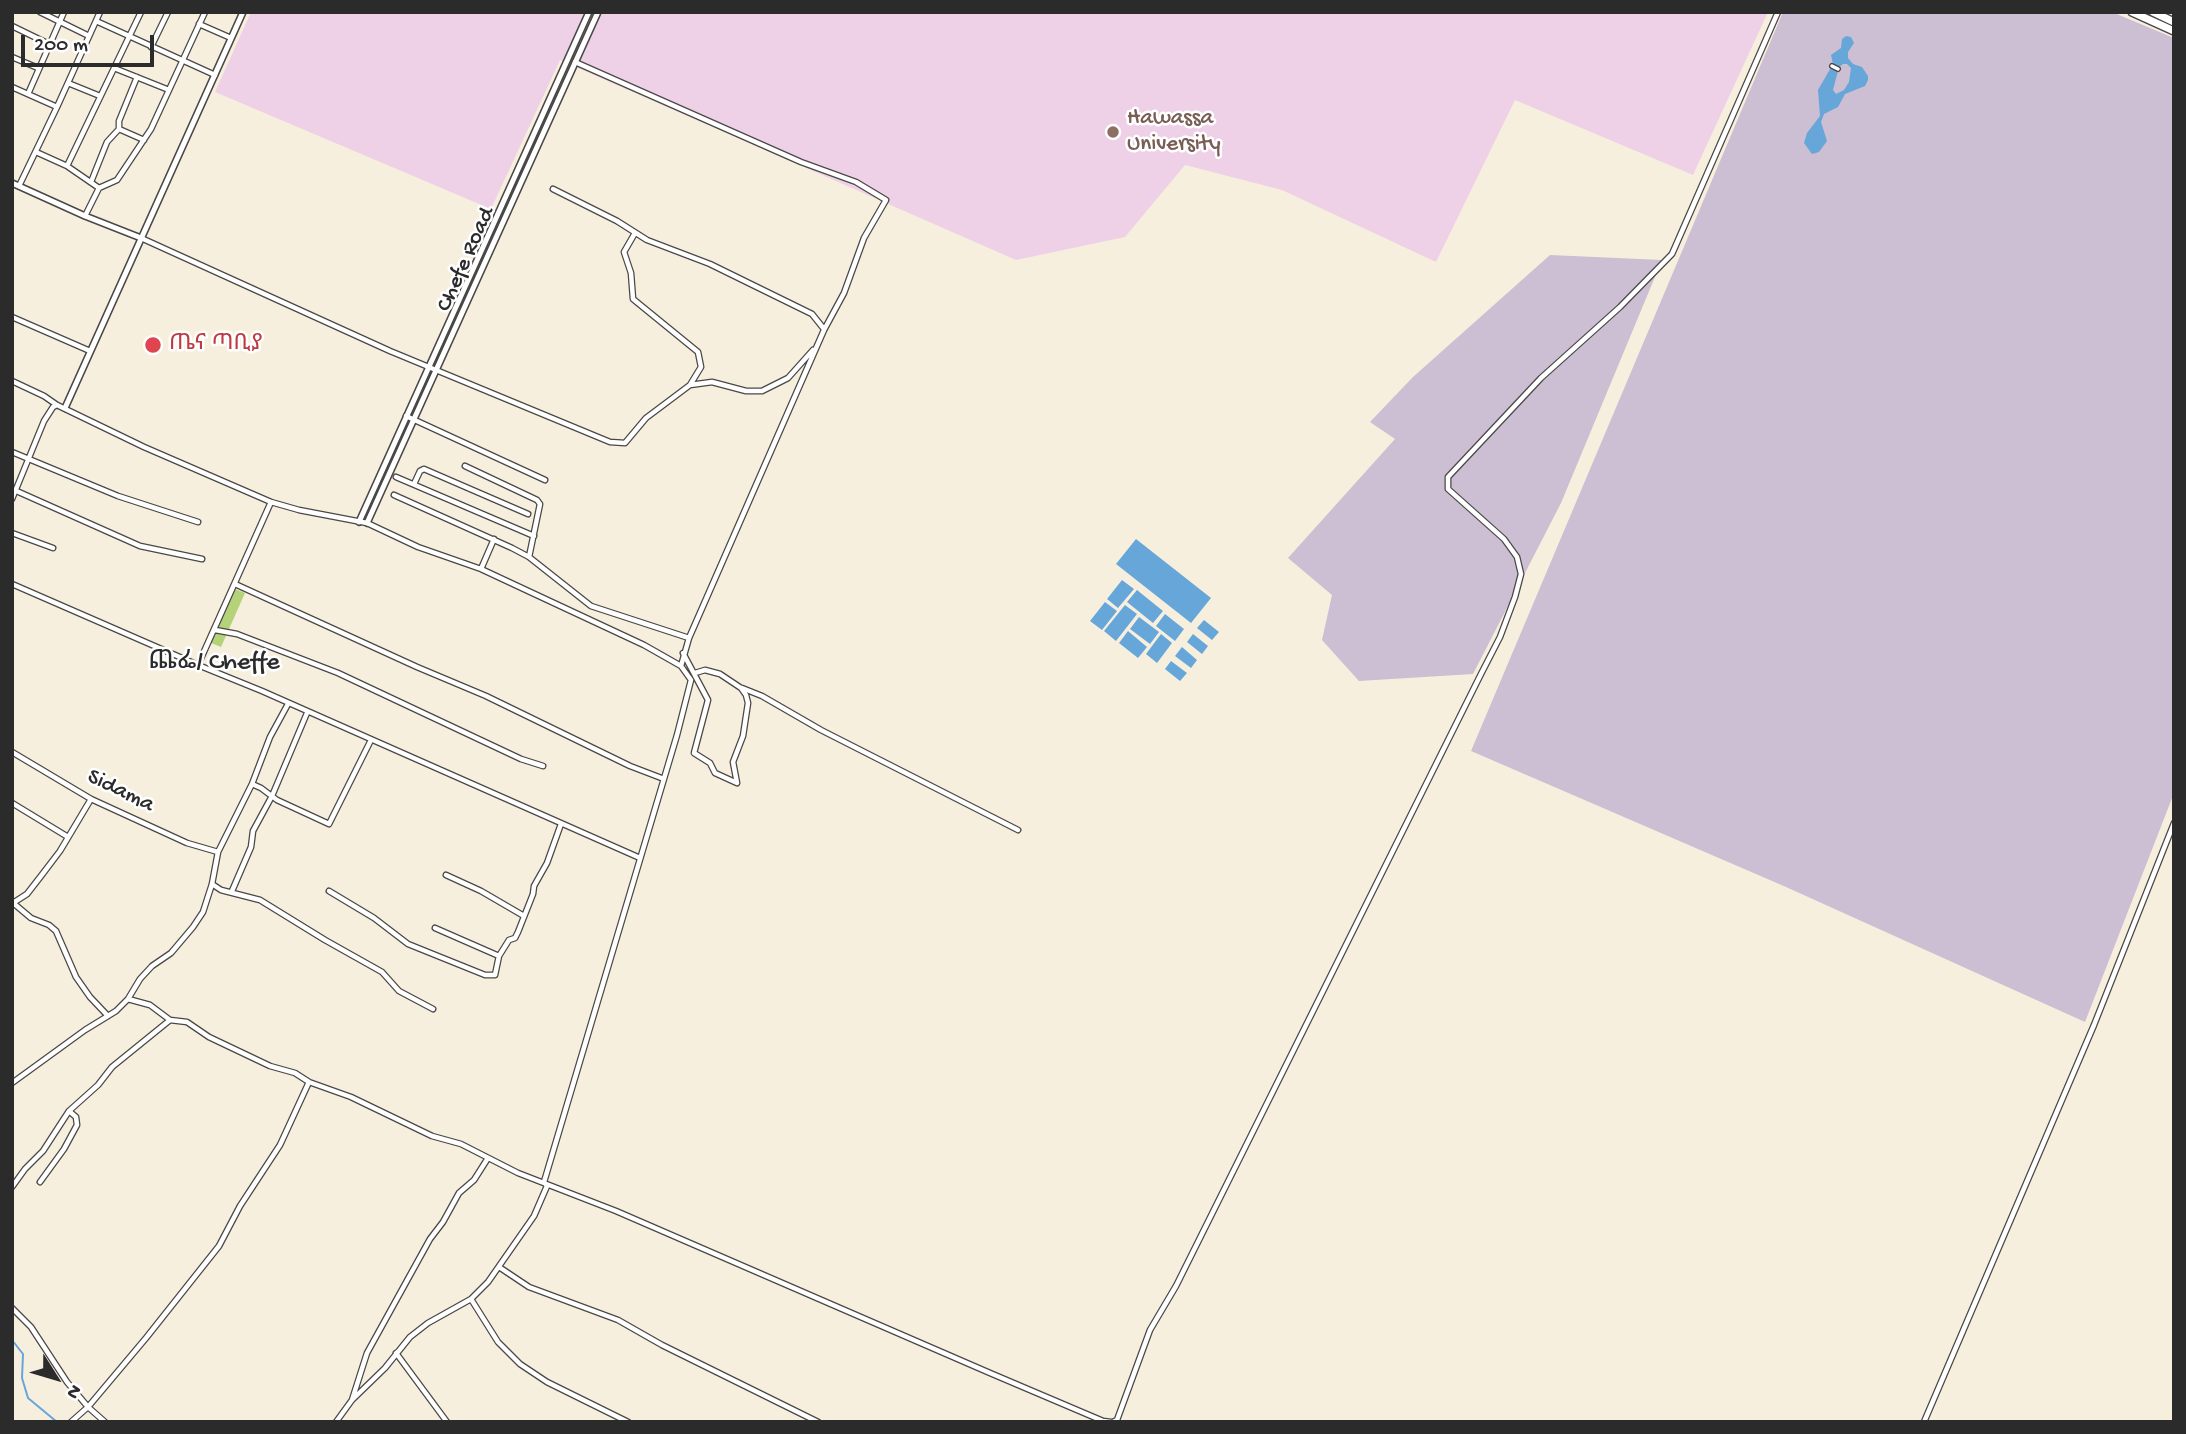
<!DOCTYPE html>
<meta charset="utf-8">
<style>
body{margin:0}
#map{position:relative;width:2186px;height:1434px;overflow:hidden;background:#f7efde;font-family:"Gochi Hand",sans-serif}
canvas{display:block}
.frame{position:absolute;inset:0;border:14px solid #2b2b2b;pointer-events:none}
.north{position:absolute;left:21px;top:1343px;width:70px;height:70px;-webkit-text-stroke:5px #fff;paint-order:stroke;rotate:127deg;font-size:19px;font-weight:700;line-height:28px;text-align:center;color:#2b2b2b}
.north::after{content:'';display:block;margin:auto;width:24px;height:32px;background:#2b2b2b;clip-path:polygon(50% 0,100% 100%,50% 72%,0 100%)}
.scale{position:absolute;left:21px;top:35px;width:133px;height:32px;box-sizing:border-box;border:4px solid #2b2b2b;border-top:0;padding-left:9px;font-size:21px;line-height:24px;white-space:nowrap;color:#2b2b2b;-webkit-text-stroke:5px #fff;paint-order:stroke}
</style>
<div id="map">
<canvas width="2186" height="1434"></canvas>
<div class="frame"></div>
<div class="north">N</div>
<div class="scale">200 m</div>
</div>
<script>
const c = document.querySelector('canvas').getContext('2d');
c.lineJoin = 'round';
function fillPath(path, color) {
  c.fillStyle = color;
  c.fill(path, 'evenodd');
}
function shape(rows) {
  const path = new Path2D();
  for (const r of rows) {
    path.moveTo(r[0], r[1]);
    for (let i = 2; i < r.length; i += 2) path.lineTo(r[i], r[i + 1]);
  }
  return path;
}
function stroke(path, color, width, dash) {
  c.strokeStyle = color;
  c.lineWidth = width;
  c.lineCap = dash ? 'butt' : 'round';
  c.setLineDash(dash || []);
  c.stroke(path);
}
function write(font, color, halo, rows, align = 'center') {
  c.font = font + ' "Gochi Hand","Noto Sans Ethiopic",sans-serif';
  c.lineWidth = 5;
  c.setLineDash([]);
  c.textBaseline = 'middle';
  c.strokeStyle = halo;
  c.fillStyle = color;
  for (const [text, x, y, turn = 0] of rows) {
    c.save();
    c.translate(x, y);
    c.rotate((+turn || 0) * Math.PI / 180);
    c.textAlign = isNaN(turn) ? turn : align;
    if (halo) c.strokeText(text, 0, 0);
    c.fillText(text, 0, 0);
    c.restore();
  }
}
const built = shape([
 [251,12,1768,12,1693,175,1515,100,1436,262,1282,190,1185,165,1125,237,1016,260,560,60,491,209,215,92]
]);
const industrial = shape([
 [1783,12,2112,12,2174,38,2174,793,2085,1022,1786,887,1471,751],
 [1550,255,1662,260,1561,503,1473,674,1359,681,1322,640,1332,595,1288,558,1395,439,1370,422,1413,377]
]);
const green = shape([
 [235,589,245,593,221,647,211,643]
]);
const water = shape([
 [1846,36,1851,37,1854,43,1848,52,1848,58,1853,64,1862,67,1868,76,1868,80,1865,86,1845,94,1838,107,1824,114,1821,122,1827,141,1819,152,1812,154,1804,143,1807,133,1820,116,1818,90,1833,64,1831,55,1841,48,1842,39],
 [1843,64,1847,64,1851,68,1849,82,1844,90,1836,94,1833,90,1839,67],
 [1136,539,1211,598,1191,623,1116,564],
 [1122,580,1134,589,1118,608,1107,599],
 [1137,590,1163,611,1153,623,1127,602],
 [1105,602,1117,611,1102,630,1090,621],
 [1125,605,1137,614,1116,641,1104,631],
 [1165,614,1184,629,1175,641,1156,626],
 [1139,617,1159,632,1150,644,1130,629],
 [1204,620,1219,632,1212,640,1197,628],
 [1128,631,1147,647,1138,658,1119,643],
 [1161,634,1172,643,1157,663,1146,654],
 [1193,634,1208,646,1202,654,1187,642],
 [1182,647,1197,660,1191,668,1175,656],
 [1171,661,1187,673,1180,681,1165,669]
]);
const stream = shape([
 [12,1340,23,1354,22,1378,28,1398,57,1422]
]);
const pedestrian = shape([
 [1832,66,1838,69]
]);
const minor = shape([
 [40,12,89,36],
 [96,21,215,75],
 [199,24,231,38],
 [12,26,49,44],
 [151,47,168,12],
 [12,57,38,68],
 [575,62,801,162,856,182,886,200,864,238,844,293,824,330,689,638,681,666],
 [114,68,169,90],
 [68,83,100,96],
 [12,87,57,107,100,12],
 [28,94,64,12],
 [119,129,144,140],
 [36,152,67,166],
 [91,182,107,142,119,129,119,121,137,77],
 [19,186,57,107],
 [99,188,67,166,141,12],
 [553,189,617,221,647,240,710,264,812,314,824,329],
 [85,216,99,188,117,180,151,129,205,12],
 [635,233,624,252,631,273,633,299,698,352,701,367,690,385],
 [141,238,390,351,610,442,625,443,646,418,690,385,712,382,746,391,762,391,788,378,813,350],
 [12,317,90,351],
 [12,381,44,396,57,405],
 [406,416,545,480],
 [12,452,118,496,198,522],
 [465,466,537,500,540,504,529,557],
 [396,477,534,536],
 [414,484,420,471,424,469,528,514],
 [12,489,140,546,202,559],
 [394,495,512,548,529,557,591,606,689,638],
 [12,499,44,421,53,407,57,405,144,447,271,502,299,510,367,523,418,547,481,569,644,645,681,666,691,680,677,735,544,1182,547,1186,534,1216,488,1282,471,1299,428,1323,410,1337,385,1368,352,1400,336,1422],
 [12,533,53,548],
 [481,569,494,539],
 [12,584,198,665,262,691,640,858],
 [235,584,417,667,486,696,630,766,664,779],
 [215,630,237,634,338,673,521,759,543,766],
 [683,653,708,700,694,753,710,763,715,773,737,783,733,762,743,736,748,703,746,695,741,688,720,674,705,670,695,673],
 [198,665,271,502],
 [742,688,762,696,821,730,1018,830],
 [12,752,91,799,187,843,218,852],
 [252,784,261,788,277,800,329,824,371,740],
 [12,803,68,837],
 [446,875,481,891,524,916],
 [212,884,221,890,260,900,325,940,382,972,399,991,433,1009],
 [232,891,251,847,253,831,272,796,307,713],
 [329,891,374,918,408,944,485,975,495,975,499,956],
 [12,902,31,918,49,925,56,931,76,977,90,997,108,1016],
 [13,903,27,894,41,876,60,851,91,799],
 [435,928,499,956,509,940,515,938,518,932,533,894,534,886,547,863,561,824],
 [128,999,150,1005,170,1020,187,1022,209,1037,270,1066,295,1073,309,1082,351,1097,432,1136,461,1144,518,1173,616,1211,990,1373,1103,1421,1111,1422],
 [12,1083,85,1030,116,1011,128,999,140,979,152,966,171,953,193,927,203,912,212,884,218,852,252,784,270,737,288,704],
 [40,1182,64,1149,77,1125,76,1117,69,1111],
 [12,1187,25,1169,43,1151,69,1111,98,1085,112,1067,170,1020],
 [499,1267,529,1287,618,1320,662,1345,818,1422],
 [471,1299,498,1342,520,1364,547,1382,628,1422],
 [12,1308,31,1327,67,1382,88,1407,105,1422],
 [396,1353,447,1422],
 [352,1400,367,1353,430,1239,443,1222,459,1193,474,1180,488,1158],
 [71,1422,88,1407,146,1338,219,1246,240,1206,280,1145,309,1082],
 [1113,1422,1117,1420,1150,1330,1176,1286,1481,674,1500,637,1515,597,1521,574,1517,557,1504,539,1448,489,1448,477,1541,378,1620,307,1672,254,1778,12],
 [1924,1422,2094,1025,2174,823]
]);
const tertiary = shape([
 [12,183,85,216,141,238],
 [65,408,243,12],
 [359,522,589,12],
 [367,523,598,12]
]);
const trunk = shape([
 [2132,12,2174,31],
 [2153,12,2174,22]
]);
const markers = [
 [1113,132,7,"#8d6e63"],
 [153,345,9,"#e0444e"]
];
const educationNames = [
 ["Hawassa",1127,119],
 ["University",1127,145]
];
const streetNames = [
 ["Chefe Road",467,260,-66],
 ["Sidama",120,792,26]
];
const healthNames = [
 ["ጤና ጣቢያ",169,345]
];
const quarterNames = [
 ["ጨፌ/ Cheffe",214,664]
];
fillPath(built, '#eed0e7');
fillPath(industrial, '#ccbed3');
fillPath(green, '#b3d279');
fillPath(water, '#66a6d9');
stroke(stream, '#66a6d9', 2);
stroke(pedestrian, '#4a4846', 6);
stroke(minor, '#4a4846', 7);
stroke(tertiary, '#4a4846', 8);
stroke(trunk, '#4a4846', 10);
stroke(pedestrian, '#fff', 3.5);
stroke(minor, '#fff', 4.5);
stroke(tertiary, '#fff', 5);
stroke(trunk, '#fff', 7);
for (const [x, y, r, color] of markers) {
  const dot = new Path2D();
  dot.arc(x, y, r, 0, 2 * Math.PI);
  c.fillStyle = color;
  c.fill(dot);
  stroke(dot, '#fff', 2.5);
}
write('23px', '#785e54', '#fff', educationNames, 'left');
write('23px', '#2b2b2b', '#fff', streetNames);
write('23px', '#be3a42', '#fff', healthNames, 'left');
write('26px', '#2b2b2b', '#fff', quarterNames);
</script>
